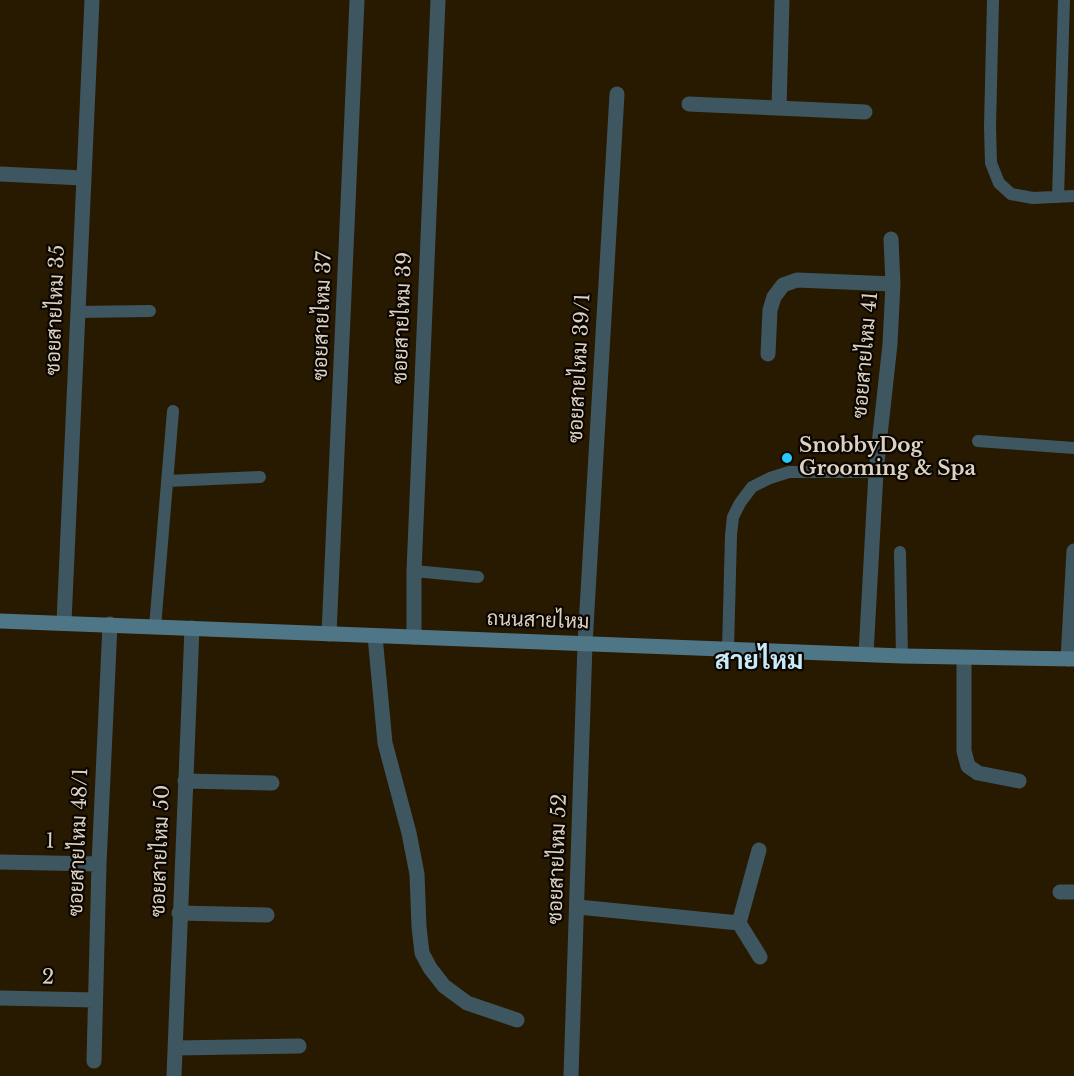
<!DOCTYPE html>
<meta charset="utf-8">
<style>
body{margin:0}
canvas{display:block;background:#281901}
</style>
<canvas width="1074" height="1076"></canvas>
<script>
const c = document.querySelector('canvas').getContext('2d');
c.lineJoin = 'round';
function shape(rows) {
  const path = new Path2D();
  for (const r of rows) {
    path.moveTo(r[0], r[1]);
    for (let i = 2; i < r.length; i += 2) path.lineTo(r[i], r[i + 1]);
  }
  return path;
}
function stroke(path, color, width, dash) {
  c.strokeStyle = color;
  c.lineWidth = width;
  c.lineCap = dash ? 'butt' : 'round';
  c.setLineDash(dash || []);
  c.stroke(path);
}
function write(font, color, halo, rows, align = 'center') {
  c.font = font + ' "Libre Baskerville",Sarabun,serif';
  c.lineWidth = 4.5;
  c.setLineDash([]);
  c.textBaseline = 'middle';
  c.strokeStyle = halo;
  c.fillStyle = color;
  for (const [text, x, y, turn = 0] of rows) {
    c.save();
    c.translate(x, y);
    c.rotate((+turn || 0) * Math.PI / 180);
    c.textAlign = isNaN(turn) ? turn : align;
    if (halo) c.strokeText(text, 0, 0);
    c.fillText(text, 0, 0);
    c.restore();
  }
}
const service = shape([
 [993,0,990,127,991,163,999,183,1011,194,1033,198,1074,196],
 [1058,197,1064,0],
 [77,312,150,311],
 [978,441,1074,448],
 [167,481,260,477],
 [900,552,902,656],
 [414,571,478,577],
 [155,627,173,411],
 [728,649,731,535,733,517,740,503,752,487,770,478,789,472,876,472]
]);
const minor = shape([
 [689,104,865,112],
 [779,108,782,0],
 [0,174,83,178],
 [768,354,770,310,774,297,783,285,797,280,893,284],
 [64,622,92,0],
 [329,634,357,0],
 [375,636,385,743,409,833,417,874,419,927,422,953,430,968,444,986,467,1003,517,1020],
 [414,637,414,571,438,0],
 [866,654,876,472,890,344,893,284,891,239],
 [964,658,964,751,968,766,978,773,1019,781],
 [1068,659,1074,551],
 [185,781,272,783],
 [0,862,99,864],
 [1060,892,1074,892],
 [578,907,739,923,760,957],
 [179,913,267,915],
 [739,923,759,850],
 [0,998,95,1000],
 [175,1048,299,1046],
 [94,1061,99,864,110,624],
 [174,1076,192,628],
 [571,1076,585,644,617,94]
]);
const secondary = shape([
 [0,621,902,656,1074,659]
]);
const markers = [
 [787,458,6,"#25c9fe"]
];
const streetNames = [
 ["ซอยสายไหม 35",56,310,-88],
 ["ซอยสายไหม 37",323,316,-88],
 ["ซอยสายไหม 39",403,318,-88],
 ["ซอยสายไหม 41",866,355,-85],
 ["ซอยสายไหม 39/1",580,368,-87],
 ["ถนนสายไหม",538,621,2],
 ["1",50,842,1],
 ["ซอยสายไหม 48/1",79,842,-88],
 ["ซอยสายไหม 50",161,851,-88],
 ["ซอยสายไหม 52",558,859,-88],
 ["2",48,978,1]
];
const poiNames = [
 ["SnobbyDog",799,446],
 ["Grooming & Spa",799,469]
];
const districtNames = [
 ["สายไหม",759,662]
];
stroke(service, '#3e5660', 12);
stroke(minor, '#3e5660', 15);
stroke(secondary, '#4f7687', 15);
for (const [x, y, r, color] of markers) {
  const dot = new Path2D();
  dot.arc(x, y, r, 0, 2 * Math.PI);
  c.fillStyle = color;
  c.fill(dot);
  stroke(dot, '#0c0601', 2);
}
write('20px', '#dcd2c4', '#0c0601', streetNames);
write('bold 20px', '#dcd2c4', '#0c0601', poiNames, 'left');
write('bold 26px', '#c9eaf9', '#0c0601', districtNames);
</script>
